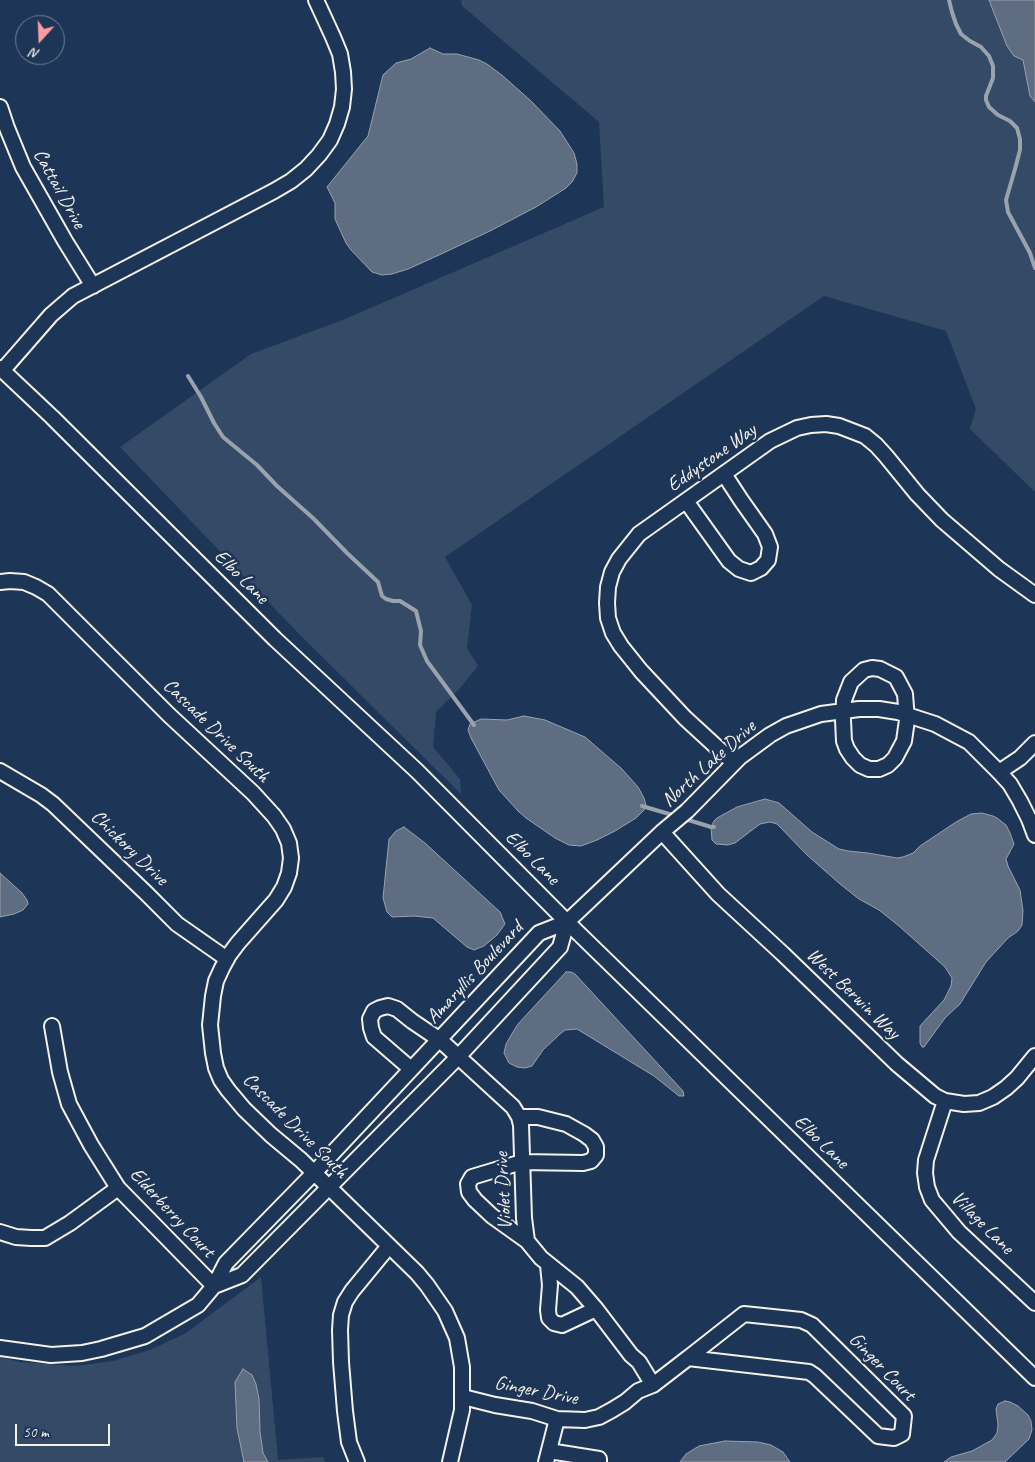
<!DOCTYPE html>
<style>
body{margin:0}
#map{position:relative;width:1035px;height:1462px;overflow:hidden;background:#1d3557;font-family:Caveat,sans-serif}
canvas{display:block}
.north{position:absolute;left:15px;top:15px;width:50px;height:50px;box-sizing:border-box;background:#1d3557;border:1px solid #738091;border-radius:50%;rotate:200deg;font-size:14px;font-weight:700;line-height:20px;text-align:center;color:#f4f1e8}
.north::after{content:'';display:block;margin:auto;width:18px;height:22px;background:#ff9aa2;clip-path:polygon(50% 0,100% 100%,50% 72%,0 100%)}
.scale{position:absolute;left:15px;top:1424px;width:95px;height:22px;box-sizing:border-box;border:2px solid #f4f1e8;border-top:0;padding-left:6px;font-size:15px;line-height:18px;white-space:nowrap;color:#f4f1e8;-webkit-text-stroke:4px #1d3557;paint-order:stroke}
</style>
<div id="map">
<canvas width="1035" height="1462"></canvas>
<div class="north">N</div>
<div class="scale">50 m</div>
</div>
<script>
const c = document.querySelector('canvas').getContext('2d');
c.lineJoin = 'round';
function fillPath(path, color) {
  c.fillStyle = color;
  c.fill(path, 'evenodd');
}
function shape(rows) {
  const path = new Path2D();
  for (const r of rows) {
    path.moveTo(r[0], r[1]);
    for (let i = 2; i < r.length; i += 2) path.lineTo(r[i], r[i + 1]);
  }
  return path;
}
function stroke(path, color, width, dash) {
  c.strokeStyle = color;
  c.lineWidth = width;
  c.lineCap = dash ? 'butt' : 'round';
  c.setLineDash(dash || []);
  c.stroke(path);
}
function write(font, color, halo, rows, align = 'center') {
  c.font = font + ' Caveat,sans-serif';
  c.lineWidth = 5;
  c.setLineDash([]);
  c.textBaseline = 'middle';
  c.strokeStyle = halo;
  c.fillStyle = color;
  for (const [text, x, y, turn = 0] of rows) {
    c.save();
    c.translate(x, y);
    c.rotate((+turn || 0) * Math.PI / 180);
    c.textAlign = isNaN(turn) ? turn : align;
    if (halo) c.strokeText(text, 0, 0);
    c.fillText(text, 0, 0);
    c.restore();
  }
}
const green = shape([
 [461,0,1035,0,1035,492,970,429,976,409,946,331,824,296,445,557,472,605,467,648,478,666,460,688,436,712,433,747,460,779,461,794,301,636,120,447,251,354,345,319,604,207,599,122,462,6],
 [261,1277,278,1460,323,1457,325,1462,0,1462,0,1357,20,1362,75,1366,113,1361,150,1350,186,1333]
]);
const water = shape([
 [989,0,1035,0,1035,102,1030,96,1023,60,1014,56,1007,46,989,0],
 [430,48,443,54,457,54,479,60,487,64,503,76,531,101,560,131,574,153,577,164,577,173,572,182,566,188,536,207,490,231,439,255,408,269,392,274,382,275,372,272,351,250,346,243,335,219,335,203,327,187,368,136,383,75,396,63,411,59,430,48],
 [524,716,545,720,585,737,622,769,638,787,644,798,646,805,644,810,636,818,615,831,597,840,581,846,569,845,555,838,526,818,518,811,499,790,471,738,468,730,470,724,481,719,507,720,524,716],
 [765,799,779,803,812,832,839,849,848,851,868,853,897,858,903,857,913,853,920,846,956,822,971,814,982,813,993,816,997,818,1006,825,1010,833,1014,844,1006,859,1008,866,1020,890,1023,911,1022,925,1018,931,1008,938,986,962,960,1004,945,1018,924,1047,922,1047,920,1043,920,1026,944,1000,951,986,952,978,945,967,899,926,879,910,859,899,840,884,807,855,777,824,770,822,760,824,735,843,728,845,716,844,712,840,711,827,714,821,717,818,737,807,765,799],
 [404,827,425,843,500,912,505,924,497,935,484,946,474,950,467,947,433,918,414,916,392,917,387,912,383,898,389,839,396,831,404,827],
 [0,873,22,893,27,900,28,904,23,910,14,914,0,917,0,873],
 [566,972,571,972,575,974,683,1091,684,1096,679,1096,654,1076,577,1029,565,1030,560,1034,543,1050,532,1066,525,1068,517,1067,509,1063,504,1053,506,1044,513,1032,518,1024,566,972],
 [243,1369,252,1375,256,1384,259,1399,260,1432,263,1453,268,1462,244,1462,237,1428,235,1382,243,1369],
 [1005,1401,1010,1402,1018,1406,1028,1415,1031,1421,1032,1430,1029,1439,1005,1462,944,1462,951,1457,972,1451,992,1440,997,1433,998,1425,996,1409,998,1404,1005,1401],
 [725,1441,758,1442,771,1445,783,1452,790,1462,680,1462,686,1454,699,1446,725,1441]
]);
const stream = shape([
 [949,0,952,12,956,24,961,34,970,41,981,47,989,56,993,66,993,78,986,96,986,100,989,107,998,115,1010,121,1017,128,1020,139,1020,150,1015,169,1006,200,1008,212,1030,253,1035,268],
 [188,376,201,397,214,423,223,437,257,465,277,486,314,519,347,553,378,582,382,596,386,599,393,601,400,601,416,611,421,631,420,645,427,661,474,725],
 [642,806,676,816],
 [682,818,711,827,714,827]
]);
const minor = shape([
 [0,107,7,128,23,167,65,241,93,286],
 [0,368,52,417,275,639,417,771,567,922,1035,1378],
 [3,370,51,315,73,296,274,191,291,181,306,169,319,155,330,140,337,124,342,107,344,89,343,72,340,54,333,37,316,0],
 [686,501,729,561,739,569,751,573,761,568,768,560,770,547,765,534,741,500,724,474],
 [0,582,10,581,24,582,36,587,48,594,169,715,253,793,274,816,283,829,289,843,291,858,289,873,284,887,276,900,238,943,229,955,222,968,216,981,213,996,210,1025,213,1053,216,1068,221,1080,228,1090,244,1109,271,1135,301,1160,417,1273,427,1285,445,1311,457,1338,462,1367,462,1410,450,1462],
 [872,668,880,669,896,677,905,694,907,720,904,741,895,758,888,765,879,769,869,769,860,765,853,758,847,749,844,741,843,720,844,700,851,682,864,670,872,668],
 [734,763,685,718,641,671,621,646,613,633,608,618,607,603,608,587,612,572,619,559,639,534,770,441,797,428,811,425,826,424,839,426,865,436,876,445,886,456,917,494,942,520,999,569,1035,595],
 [0,771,41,795,53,804,146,893,177,924,227,959],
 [999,772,1020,758,1035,743],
 [662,832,718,894,783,954,897,1064,935,1096,945,1101,964,1104,979,1103,993,1097,1006,1088,1017,1078,1035,1056],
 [52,1026,60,1072,69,1104,91,1145,118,1188,214,1286],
 [411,1069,374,1037,371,1028,370,1019,374,1011,380,1008,388,1006,397,1009,412,1021,440,1040,513,1107,519,1117,521,1125,524,1218,527,1241,541,1258,577,1287,596,1309,631,1355,639,1362,653,1385],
 [945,1101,926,1160,925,1173,927,1187,932,1200,959,1232,1035,1303],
 [519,1117,538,1117,566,1124,584,1134,592,1140,596,1147,596,1155,591,1161,583,1163,522,1162,472,1177,468,1184,469,1192,475,1200,492,1216,527,1241],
 [0,1232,16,1237,31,1238,45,1238,70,1223,118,1188],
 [548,1265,550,1285,548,1310,549,1318,554,1323,562,1325,596,1309],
 [214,1286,242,1275,458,1057,560,947,567,922],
 [744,1314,801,1320,812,1325,904,1416,902,1434,894,1438,878,1436,815,1376,809,1372,688,1358,744,1314],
 [0,1348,51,1355,82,1353,101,1349,145,1336,198,1305,214,1286,226,1263,313,1174,539,933,567,922,662,832,687,811,740,757,770,735,786,726,821,714,859,709,879,709,898,712,935,724,969,742,999,772,1010,784,1020,801,1029,819,1035,835],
 [463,1397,495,1405,532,1411,557,1419,585,1420,599,1417,612,1410,625,1402,638,1391,653,1385,688,1358],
 [549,1451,599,1459,599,1462],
 [357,1462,349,1442,345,1411,341,1362,340,1330,341,1315,345,1302,352,1291,389,1246],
 [546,1462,557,1419]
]);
const streetNames = [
 ["Cattail Drive",59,189,61],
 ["Eddystone Way",712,458,-35],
 ["Elbo Lane",241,577,45],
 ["Cascade Drive South",216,731,44],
 ["North Lake Drive",709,764,-42],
 ["Chickory Drive",129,848,44],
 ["Elbo Lane",532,858,45],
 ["Amaryllis Boulevard",475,973,-47],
 ["West Berwin Way",853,994,44],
 ["Cascade Drive South",295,1126,45],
 ["Elbo Lane",821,1142,44],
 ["Violet Drive",504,1191,-93],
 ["Elderberry Court",172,1213,47],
 ["Village Lane",982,1223,45],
 ["Ginger Court",882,1367,46],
 ["Ginger Drive",536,1391,11]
];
fillPath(green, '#354a67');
fillPath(water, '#5e6d82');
stroke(water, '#9aa2ab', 1);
stroke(stream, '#9aa2ab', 4);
stroke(minor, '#f4f1e8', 18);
stroke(minor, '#1d3557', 14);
write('20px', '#f4f1e8', '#1d3557', streetNames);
</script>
